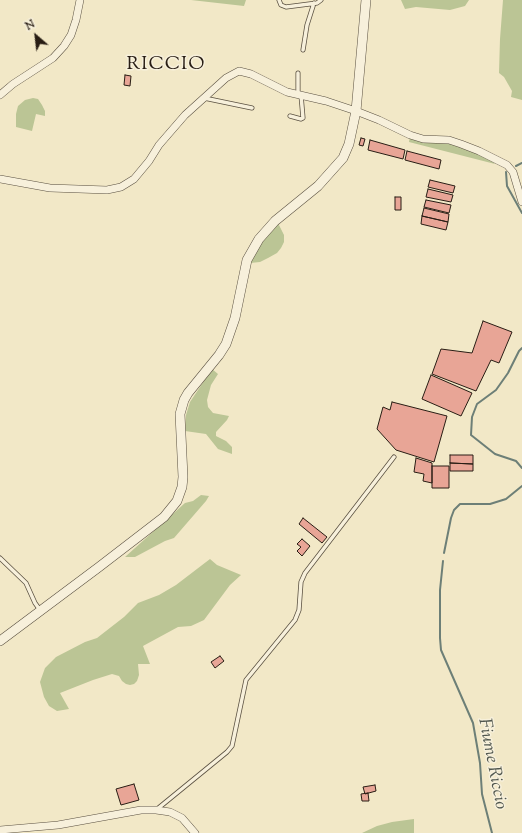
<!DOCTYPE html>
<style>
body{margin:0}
#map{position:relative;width:522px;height:833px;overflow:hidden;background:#f2e8c7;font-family:"Sorts Mill Goudy",serif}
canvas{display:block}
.north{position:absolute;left:16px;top:16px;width:40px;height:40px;-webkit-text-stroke:3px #f7f0db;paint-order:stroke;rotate:332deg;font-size:11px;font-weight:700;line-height:16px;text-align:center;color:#281d14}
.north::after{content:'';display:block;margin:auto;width:14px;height:18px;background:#281d14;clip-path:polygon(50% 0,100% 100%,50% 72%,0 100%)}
</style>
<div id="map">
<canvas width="522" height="833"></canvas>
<div class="north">N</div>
</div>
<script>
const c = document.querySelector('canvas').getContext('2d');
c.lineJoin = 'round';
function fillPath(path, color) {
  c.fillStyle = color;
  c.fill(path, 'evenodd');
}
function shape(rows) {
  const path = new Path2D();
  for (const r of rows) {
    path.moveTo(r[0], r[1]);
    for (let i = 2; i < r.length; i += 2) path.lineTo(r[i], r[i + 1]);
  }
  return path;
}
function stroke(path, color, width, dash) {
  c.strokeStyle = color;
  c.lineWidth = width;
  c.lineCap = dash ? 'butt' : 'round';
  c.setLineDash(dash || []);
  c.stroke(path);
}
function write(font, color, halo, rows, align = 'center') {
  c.font = font + ' "Sorts Mill Goudy",serif';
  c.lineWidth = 3;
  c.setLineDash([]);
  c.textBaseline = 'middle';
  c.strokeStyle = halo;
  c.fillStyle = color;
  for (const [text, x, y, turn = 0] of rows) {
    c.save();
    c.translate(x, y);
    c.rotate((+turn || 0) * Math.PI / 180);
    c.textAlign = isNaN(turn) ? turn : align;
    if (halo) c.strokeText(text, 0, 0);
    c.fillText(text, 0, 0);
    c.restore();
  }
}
const green = shape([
 [191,0,246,0,244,6],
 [401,0,469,0,465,6,450,10,416,7,405,9],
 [503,0,522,0,522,100,511,97,512,91,504,77,499,73,500,39],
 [33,98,38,99,42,105,45,111,45,116,36,114,32,131,16,127,16,114,18,106,25,100],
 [410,136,460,143,490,159,495,164,409,142],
 [278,223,284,235,284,242,281,248,277,253,268,258,260,262,250,263,260,243],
 [212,369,218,374,211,385,207,400,208,407,213,413,229,416,227,420,216,432,216,436,226,441,232,447,232,454,218,449,206,434,185,431,186,415,190,402],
 [201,495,209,496,206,501,174,538,165,541,135,557,125,557,185,503,193,501],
 [210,559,217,565,241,575,230,585,204,620,191,626,178,627,143,646,150,664,138,664,139,675,137,681,134,684,130,685,126,684,122,681,119,676,112,674,93,680,60,693,69,709,57,711,49,706,44,697,40,682,45,668,56,657,85,642,97,638,124,617,138,603,159,595,176,585],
 [414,819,414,833,362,833,377,826,392,822]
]);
const stream = shape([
 [516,166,522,163],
 [506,172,507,186,522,213],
 [522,348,519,351,508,373,496,390,477,404,472,417,471,435,495,454,516,461,522,468],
 [444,553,451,518,454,510,460,504,490,504,506,499,522,486],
 [443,561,440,590,440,638,441,650,473,723,480,763,482,794,492,833]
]);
const building = shape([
 [125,75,131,76,130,86,124,85,125,75],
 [361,138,365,139,363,146,359,145,361,138],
 [370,140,405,150,403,159,368,150,370,140],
 [407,151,441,160,439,169,405,160,407,151],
 [430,180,455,186,453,193,428,187,430,180],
 [428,189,453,195,451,202,426,197,428,189],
 [395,197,401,197,401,210,395,210,395,197],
 [426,200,451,205,449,213,424,207,426,200],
 [424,208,449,214,448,222,422,216,424,208],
 [422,216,448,222,446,230,421,224,422,216],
 [483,321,512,332,499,363,491,360,476,391,432,374,441,349,472,353,483,321],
 [431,375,472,393,461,416,422,399,431,375],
 [392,402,447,416,434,462,396,450,377,429,383,407,390,410,392,402],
 [450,455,473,455,473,464,450,463,450,455],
 [416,458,432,463,432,483,423,481,424,474,414,472,416,458],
 [450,463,473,464,473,471,450,471,450,463],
 [432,466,449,466,449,488,432,488,432,466],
 [303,518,327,537,322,543,299,524,303,518],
 [302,539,310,546,302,556,297,551,301,547,297,544,302,539],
 [220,656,224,661,215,668,211,662,220,656],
 [134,784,139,800,121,805,116,789,134,784],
 [375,785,376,791,365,794,363,787,375,785],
 [368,793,369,801,362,801,361,794,368,793]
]);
const service = shape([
 [279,0,281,5,286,7,317,3,321,0],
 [303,50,307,25,314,3],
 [298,94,298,73],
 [204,98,252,108],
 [290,116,301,119,303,118,301,95],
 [0,558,26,583,35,603,40,610],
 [156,810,227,752,232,746,246,680,295,620,299,610,301,582,305,573,394,457]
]);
const minor = shape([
 [0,95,13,84,53,58,64,46,71,35,76,20,80,0],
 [0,179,50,188,107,190,121,187,134,179,149,161,159,145,185,115,226,78,239,71,251,74,287,92,326,101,356,111,379,120,410,135,423,139,449,140,461,144,479,151,507,165,513,172,522,202],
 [0,830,58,825,141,810,156,810,170,812,182,818,195,833]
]);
const tertiary = shape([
 [0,641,99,567,164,517,177,501,182,487,183,477,180,414,184,400,188,393,219,355,226,344,235,318,247,260,259,239,275,221,318,186,343,158,349,144,356,111,366,0]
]);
const waterNames = [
 ["Fiume Riccio",491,764,79]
];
const quarterNames = [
 ["RICCIO",166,66]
];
fillPath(green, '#bbc595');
stroke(stream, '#6d7f77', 2);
fillPath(building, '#e8a596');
stroke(building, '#281d14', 1);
stroke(service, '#5a5041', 5);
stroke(minor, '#5a5041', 8);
stroke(tertiary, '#5a5041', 10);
stroke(service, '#f7f0db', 3.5);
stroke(minor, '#f7f0db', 7);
stroke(tertiary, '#f7f0db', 9);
write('italic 18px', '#50564e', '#f7f0db', waterNames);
c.letterSpacing = '1px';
write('19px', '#281d14', '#f7f0db', quarterNames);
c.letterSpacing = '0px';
</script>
